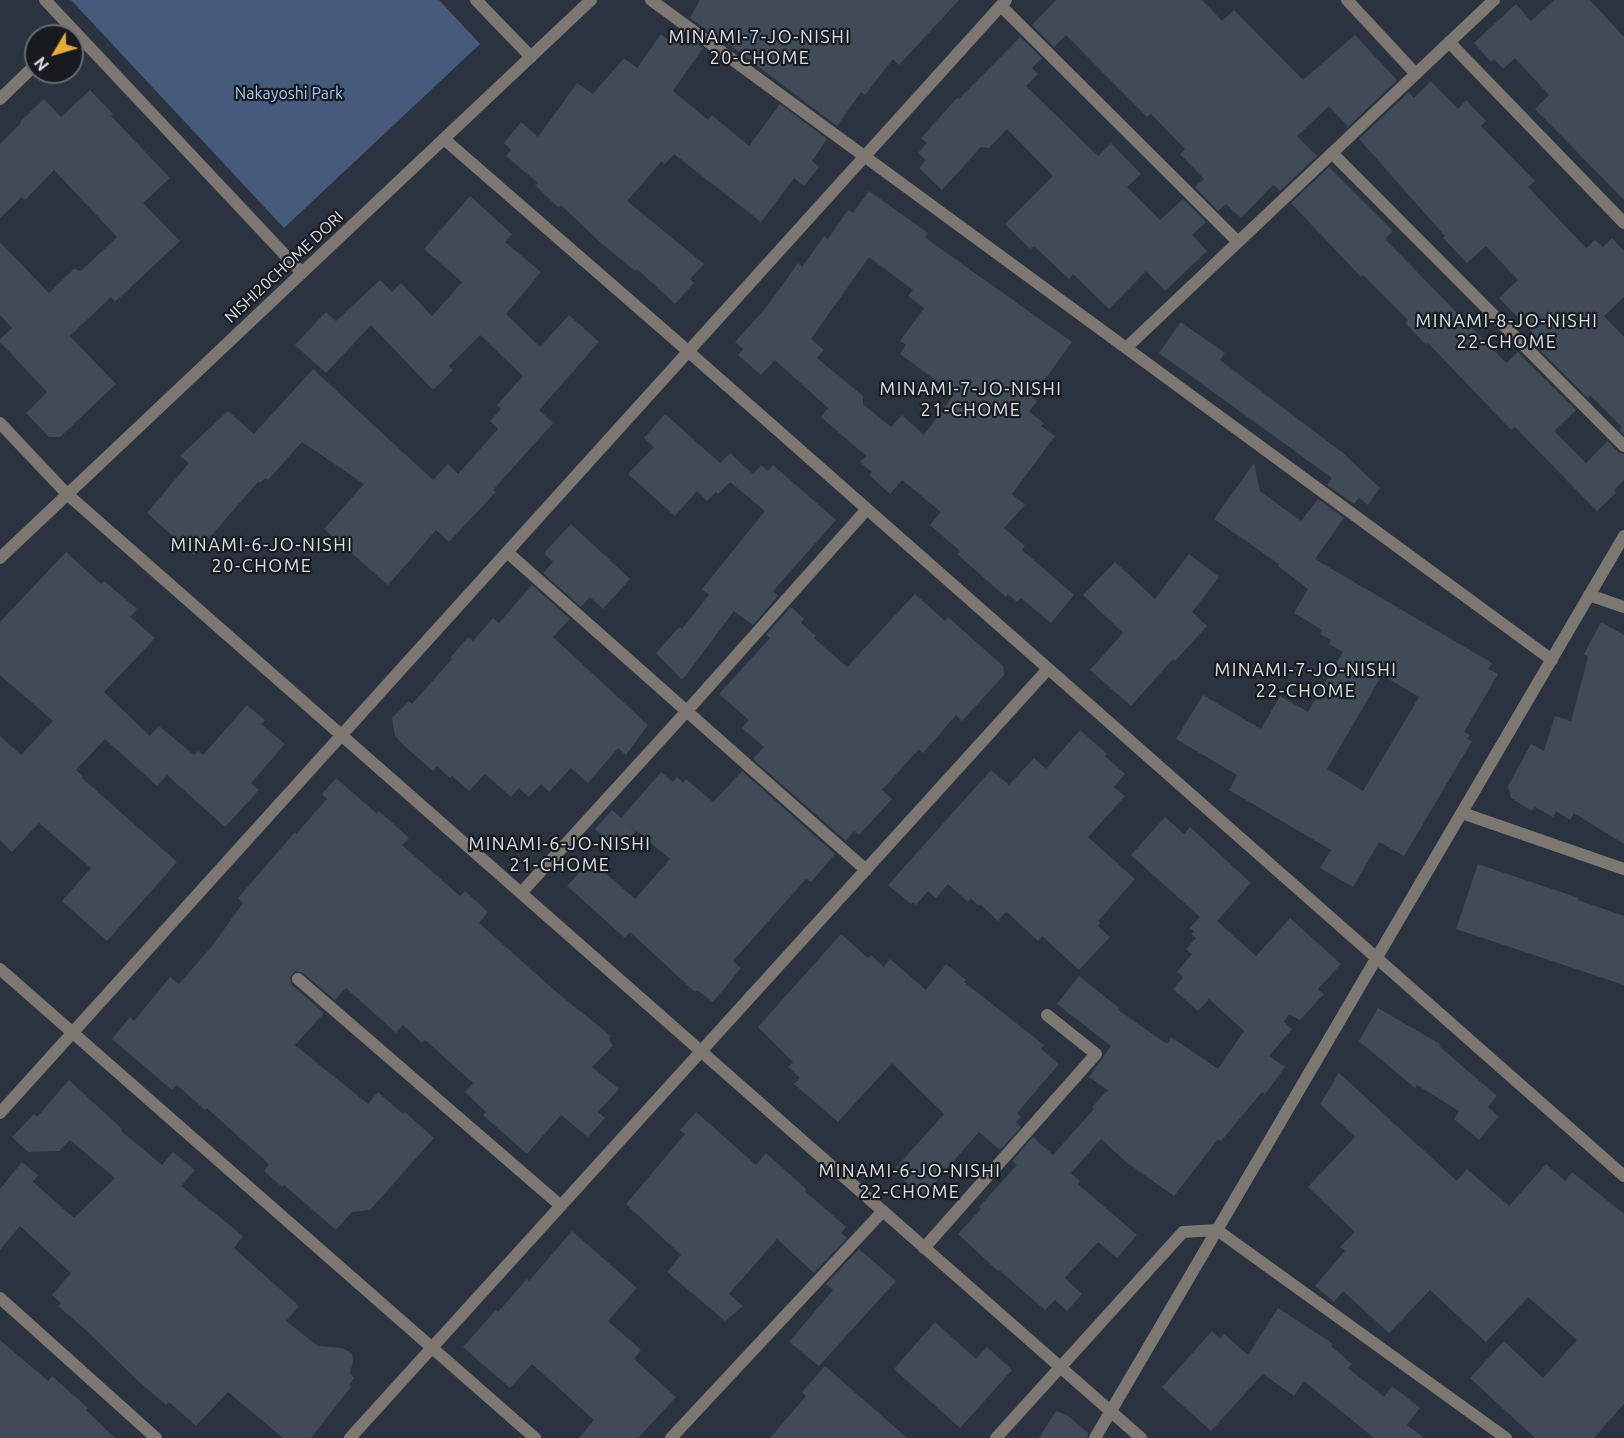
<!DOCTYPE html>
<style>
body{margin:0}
#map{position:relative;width:1624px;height:1438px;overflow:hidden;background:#2b3340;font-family:Ubuntu,sans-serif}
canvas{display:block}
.north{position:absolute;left:24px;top:24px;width:60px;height:60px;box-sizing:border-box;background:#171b20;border:2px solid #666a70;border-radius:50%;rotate:232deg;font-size:16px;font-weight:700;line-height:24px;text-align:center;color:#dce1e9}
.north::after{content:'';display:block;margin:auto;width:21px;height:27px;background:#eca93b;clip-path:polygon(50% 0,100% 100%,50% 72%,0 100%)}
</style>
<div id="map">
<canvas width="1624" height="1438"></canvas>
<div class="north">N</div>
</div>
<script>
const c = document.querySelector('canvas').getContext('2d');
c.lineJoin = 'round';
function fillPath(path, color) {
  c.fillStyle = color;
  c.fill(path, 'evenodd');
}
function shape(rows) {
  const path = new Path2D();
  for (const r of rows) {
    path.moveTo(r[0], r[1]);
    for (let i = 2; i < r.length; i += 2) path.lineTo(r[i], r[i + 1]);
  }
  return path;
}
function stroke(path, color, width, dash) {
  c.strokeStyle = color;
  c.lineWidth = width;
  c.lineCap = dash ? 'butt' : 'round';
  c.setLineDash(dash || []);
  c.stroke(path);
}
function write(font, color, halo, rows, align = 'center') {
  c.font = font + ' Ubuntu,sans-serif';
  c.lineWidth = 4.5;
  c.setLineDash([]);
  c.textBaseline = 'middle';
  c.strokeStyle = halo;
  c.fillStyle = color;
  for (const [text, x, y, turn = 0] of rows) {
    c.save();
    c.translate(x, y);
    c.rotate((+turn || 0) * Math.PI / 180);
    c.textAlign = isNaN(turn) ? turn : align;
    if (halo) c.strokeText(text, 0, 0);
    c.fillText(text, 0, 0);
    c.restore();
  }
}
const green = shape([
 [71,0,439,0,480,44,284,228]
]);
const building = shape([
 [700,0,959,0,899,65,893,59,865,95,861,92,837,126,714,33,713,35,690,18],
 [1056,0,1202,0,1222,21,1234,10,1303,80,1355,35,1397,80,1348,127,1329,106,1297,136,1317,156,1280,191,1273,185,1241,218,1226,204,1218,211,1195,187,1204,179,1180,154,1185,149,1151,114,1147,117,1066,35,1054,47,1032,25],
 [1554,0,1590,0,1624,37,1624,200,1535,109,1549,95,1515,58,1503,69,1494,59,1491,62,1474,43,1516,4,1531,21],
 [681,32,703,48,673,91,708,120,712,115,749,146,780,104,827,139,812,161,819,167,804,186,794,178,761,222,674,154,665,164,662,161,627,201,704,264,690,279,694,283,675,304,637,269,635,271,601,243,561,205,559,208,535,185,538,183,506,156,511,150,504,143,521,122,538,137,577,83,593,94,624,58,637,68,661,34,672,43],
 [1020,37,1042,58,1032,68,1038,74,1026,86,1098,156,1111,143,1141,174,1127,187,1160,220,1183,199,1206,222,1192,235,1207,251,1165,291,1146,271,1109,309,1073,274,1069,279,1034,246,1030,249,1005,224,1053,176,1007,129,989,148,981,147,942,190,919,168,926,160,918,153,927,143,921,138,957,98,959,99],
 [1431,81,1458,109,1466,100,1486,121,1481,126,1535,181,1528,187,1586,248,1595,240,1603,247,1612,238,1624,251,1624,297,1604,316,1624,337,1624,434,1619,430,1622,427,1590,395,1588,398,1530,340,1535,335,1499,298,1518,280,1486,246,1467,263,1443,238,1445,236,1359,139,1409,92,1414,98],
 [90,90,113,114,111,116,170,178,143,203,180,241,115,302,111,297,70,336,116,384,60,437,49,437,26,413,47,392,0,342,0,339,12,328,0,315,0,242,49,293,74,269,81,271,117,237,54,170,25,200,22,197,0,218,0,144,21,123,20,122,44,99,61,117],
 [1329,167,1393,231,1385,239,1506,363,1518,352,1576,410,1554,431,1586,463,1608,441,1618,452,1624,454,1624,480,1614,490,1616,493,1597,511,1515,427,1511,430,1428,343,1426,345,1405,323,1408,320,1363,275,1361,277,1291,203],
 [869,191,928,233,925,237,934,244,1072,342,1032,397,1037,401,1029,412,1044,423,1041,426,1055,436,1012,494,1025,505,1004,528,1025,546,1022,550,1074,595,1051,623,1021,598,1017,602,1008,594,1006,597,957,554,960,551,930,525,941,512,902,480,890,494,869,475,872,472,860,462,866,456,821,417,828,408,775,360,761,375,738,355,743,349,735,342,768,305,798,263,802,267,824,236,828,239,848,210,853,213],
 [869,257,913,290,908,296,924,308,900,341,906,345,900,354,954,394,924,435,902,415,891,427,863,404,863,396,817,358,824,350,811,339],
 [470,196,512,234,505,242,541,272,506,314,540,347,569,315,599,342,539,410,553,423,493,490,496,492,449,542,436,530,388,585,324,529,364,484,302,442,268,480,265,478,260,483,258,482,194,555,147,513,189,463,180,456,228,411,254,434,313,369,433,480,448,464,458,474,498,429,490,421,501,409,497,405,523,376,480,335,449,366,453,370,433,390,371,325,326,373,295,345,326,312,336,321,380,280,392,292,401,283,432,316,462,282,424,249],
 [1181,322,1225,353,1220,360,1343,453,1380,488,1368,505,1359,498,1354,504,1327,485,1332,478,1159,353],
 [665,414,720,463,730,453,753,474,761,465,768,471,773,465,836,520,773,591,778,596,753,625,734,611,684,678,681,679,656,653,679,627,682,629,709,595,702,589,765,511,730,482,718,494,716,492,707,501,697,491,675,516,628,474,654,447,644,438],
 [1254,463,1260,491,1301,521,1318,499,1344,518,1315,559,1492,663,1488,669,1498,674,1464,732,1470,735,1467,739,1472,741,1404,856,1379,842,1353,887,1320,868,1331,850,1229,790,1237,775,1176,739,1203,695,1261,729,1280,696,1308,712,1343,652,1329,644,1331,640,1320,634,1322,630,1294,613,1308,589,1278,566,1279,564,1214,519],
 [1382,675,1419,697,1363,791,1327,769],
 [571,524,630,579,603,609,590,597,581,607,543,573,553,562,544,553],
 [66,552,101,584,104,581,137,609,130,617,155,638,104,692,150,736,159,726,194,755,198,751,203,755,247,705,265,720,261,724,285,744,251,783,259,790,225,827,167,775,157,786,105,739,76,770,83,776,82,778,177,862,107,941,62,901,91,868,39,823,12,852,0,840,0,736,21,755,53,721,0,675,0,622],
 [1189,554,1219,577,1192,612,1207,626,1175,661,1173,659,1131,706,1090,670,1123,633,1083,595,1115,562,1155,599],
 [532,585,570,619,553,637,648,725,626,755,618,748,588,783,571,768,549,792,541,784,529,797,519,788,511,797,485,774,469,791,452,776,450,778,437,766,433,771,401,743,395,736,392,718,409,701,412,704,452,659,450,658,468,637,473,641,493,618,499,623],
 [915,594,945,621,948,617,984,649,1003,666,1004,675,962,721,956,715,923,753,919,749,882,790,892,799,859,835,854,831,846,841,753,759,764,747,742,728,749,720,719,694,770,638,766,635,791,607,804,619,801,623,816,636,814,638,847,667],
 [1601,622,1624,635,1624,844,1574,813,1570,820,1556,811,1553,817,1535,807,1532,811,1511,798,1508,786,1531,744,1544,751,1555,716,1571,721,1588,657,1584,654],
 [1080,730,1107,754,1105,756,1125,774,1114,787,1125,796,1088,837,1135,879,1098,921,1100,923,1098,926,1110,937,1079,970,1042,936,1038,941,1009,914,1006,912,998,921,980,904,979,906,971,898,968,902,948,884,936,898,928,891,916,905,913,902,911,904,888,885,991,770,1009,785,1034,758,1046,769],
 [742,771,835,854,811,882,806,879,733,961,741,968,713,1002,697,990,695,992,630,932,625,938,567,886,591,860,635,899,670,859,621,818,661,772,673,782,677,777,683,783,686,779,713,802],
 [336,778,377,814,379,811,409,838,402,845,460,896,465,891,488,912,479,923,554,990,611,1036,609,1039,613,1046,592,1067,619,1089,598,1112,605,1118,588,1137,561,1115,527,1154,483,1115,486,1112,465,1092,473,1083,425,1040,422,1043,403,1025,396,1033,346,988,335,1000,303,973,295,971,290,978,292,985,324,1013,295,1045,368,1104,378,1092,403,1114,405,1112,434,1138,370,1210,352,1212,336,1230,284,1185,282,1187,264,1171,269,1164,207,1108,205,1110,177,1085,172,1090,112,1039,130,1017,134,1021,170,977,179,984,212,946,243,903,238,898,295,832,296,834,327,799,322,794],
 [612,810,636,831,619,851,595,829],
 [1165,817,1184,834,1190,827,1251,883,1217,921,1256,956,1290,918,1341,964,1318,989,1324,994,1300,1020,1289,1014,1284,1022,1292,1029,1269,1056,1285,1067,1265,1094,1262,1092,1221,1141,1218,1139,1174,1196,1126,1162,1101,1139,1071,1173,1080,1181,1078,1184,1137,1235,1117,1258,1098,1242,1065,1278,1082,1294,1067,1311,1055,1300,1045,1310,999,1270,998,1271,958,1234,981,1209,979,1207,1017,1165,1012,1161,1033,1137,1053,1155,1094,1109,1092,1107,1108,1090,1089,1077,1111,1046,1057,1004,1079,976,1119,1008,1118,1010,1167,1044,1171,1037,1218,1069,1244,1031,1209,999,1198,1011,1173,989,1183,977,1177,972,1192,954,1186,949,1196,938,1191,934,1194,931,1190,928,1200,917,1131,855],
 [1478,864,1579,898,1578,900,1624,916,1624,985,1456,929],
 [841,934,868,958,871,955,884,967,890,959,926,990,946,964,966,980,964,982,1044,1045,1041,1049,1059,1064,1017,1113,1021,1117,1016,1122,1021,1127,1000,1150,979,1132,922,1197,893,1171,944,1114,892,1063,838,1122,794,1084,800,1078,788,1067,793,1062,758,1027],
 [1378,1008,1440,1044,1439,1046,1497,1096,1488,1107,1499,1116,1479,1140,1454,1119,1459,1111,1417,1085,1415,1088,1359,1041],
 [1339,1073,1457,1181,1467,1169,1509,1206,1546,1164,1565,1181,1572,1172,1624,1214,1624,1404,1594,1438,1535,1438,1470,1378,1504,1341,1543,1378,1577,1340,1528,1297,1486,1342,1430,1290,1389,1333,1343,1291,1334,1302,1315,1286,1345,1251,1340,1247,1355,1232,1308,1187,1355,1137,1320,1104],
 [69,1080,122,1129,121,1131,162,1165,173,1152,195,1170,181,1186,243,1236,234,1248,299,1306,286,1321,318,1346,342,1348,352,1353,353,1362,350,1373,354,1378,349,1385,351,1387,311,1438,283,1438,228,1392,196,1426,169,1402,166,1405,137,1380,88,1332,58,1306,61,1303,52,1295,71,1273,20,1226,0,1250,0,1189,22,1162,38,1175,33,1182,74,1218,115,1178,70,1140,59,1151,28,1152,12,1137,34,1114,37,1117],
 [696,1112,756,1165,766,1153,806,1189,805,1191,846,1227,841,1233,847,1238,814,1273,777,1239,729,1294,743,1306,725,1321,667,1272,681,1255,626,1204,685,1134,680,1130],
 [572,1231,637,1288,608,1321,641,1350,634,1359,676,1397,638,1438,579,1438,594,1420,532,1364,510,1388,463,1347,496,1310,498,1312,527,1279,529,1281],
 [859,1249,896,1281,819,1366,789,1342,833,1290,826,1284],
 [1278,1308,1332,1343,1331,1346,1352,1364,1348,1368,1384,1397,1392,1386,1420,1408,1407,1425,1424,1438,1374,1438,1304,1381,1294,1396,1263,1374,1211,1431,1162,1387,1212,1331,1220,1339,1224,1334,1248,1355],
 [935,1322,976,1359,987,1347,1012,1370,960,1428,894,1369],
 [0,1340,48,1381,52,1376,88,1408,86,1410,115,1438,0,1438],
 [825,1366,907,1438,770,1438,806,1396,802,1392],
 [1056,1411,1067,1415,1088,1433,1087,1438,1039,1438]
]);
const minor = shape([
 [45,0,302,273],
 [476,0,531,57],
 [651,0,1552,660],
 [1347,0,1416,74],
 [1001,6,1238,242],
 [1449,42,1624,223],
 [0,99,36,64],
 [444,139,673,338,1624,1176],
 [1332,153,1624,446],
 [1126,348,1494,0],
 [507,552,866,870],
 [1589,595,1624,607],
 [1462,813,1624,869],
 [521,893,686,712,867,509],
 [0,969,535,1438],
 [298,979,561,1206],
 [0,1113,1006,0],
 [924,1248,1096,1054,1047,1015],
 [0,1298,156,1438],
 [350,1438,1048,669],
 [671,1438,883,1211],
 [996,1438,1183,1232,1217,1230,1506,1438],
 [1095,1438,1624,536]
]);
const tertiary = shape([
 [0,423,67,494,1141,1438],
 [0,558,591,0]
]);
const parkNames = [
 ["Nakayoshi Park",289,94]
];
const streetNames = [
 ["NISHI20CHOME DORI",284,267,-43]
];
const neighbourhoodNames = [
 ["MINAMI-7-JO-NISHI",760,37],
 ["20-CHOME",760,58],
 ["MINAMI-8-JO-NISHI",1507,321],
 ["22-CHOME",1507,342],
 ["MINAMI-7-JO-NISHI",971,389],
 ["21-CHOME",971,410],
 ["MINAMI-6-JO-NISHI",262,545],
 ["20-CHOME",262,566],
 ["MINAMI-7-JO-NISHI",1306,670],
 ["22-CHOME",1306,691],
 ["MINAMI-6-JO-NISHI",560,844],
 ["21-CHOME",560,865],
 ["MINAMI-6-JO-NISHI",910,1171],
 ["22-CHOME",910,1192]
];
fillPath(green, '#465b7c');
fillPath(building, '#414a57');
stroke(minor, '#7c7871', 12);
stroke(tertiary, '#7c7871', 12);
write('16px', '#a8c8f8', '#171b20', parkNames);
write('16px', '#dce1e9', '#171b20', streetNames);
c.letterSpacing = '1.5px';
write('18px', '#dce1e9', '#171b20', neighbourhoodNames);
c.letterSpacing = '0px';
</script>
